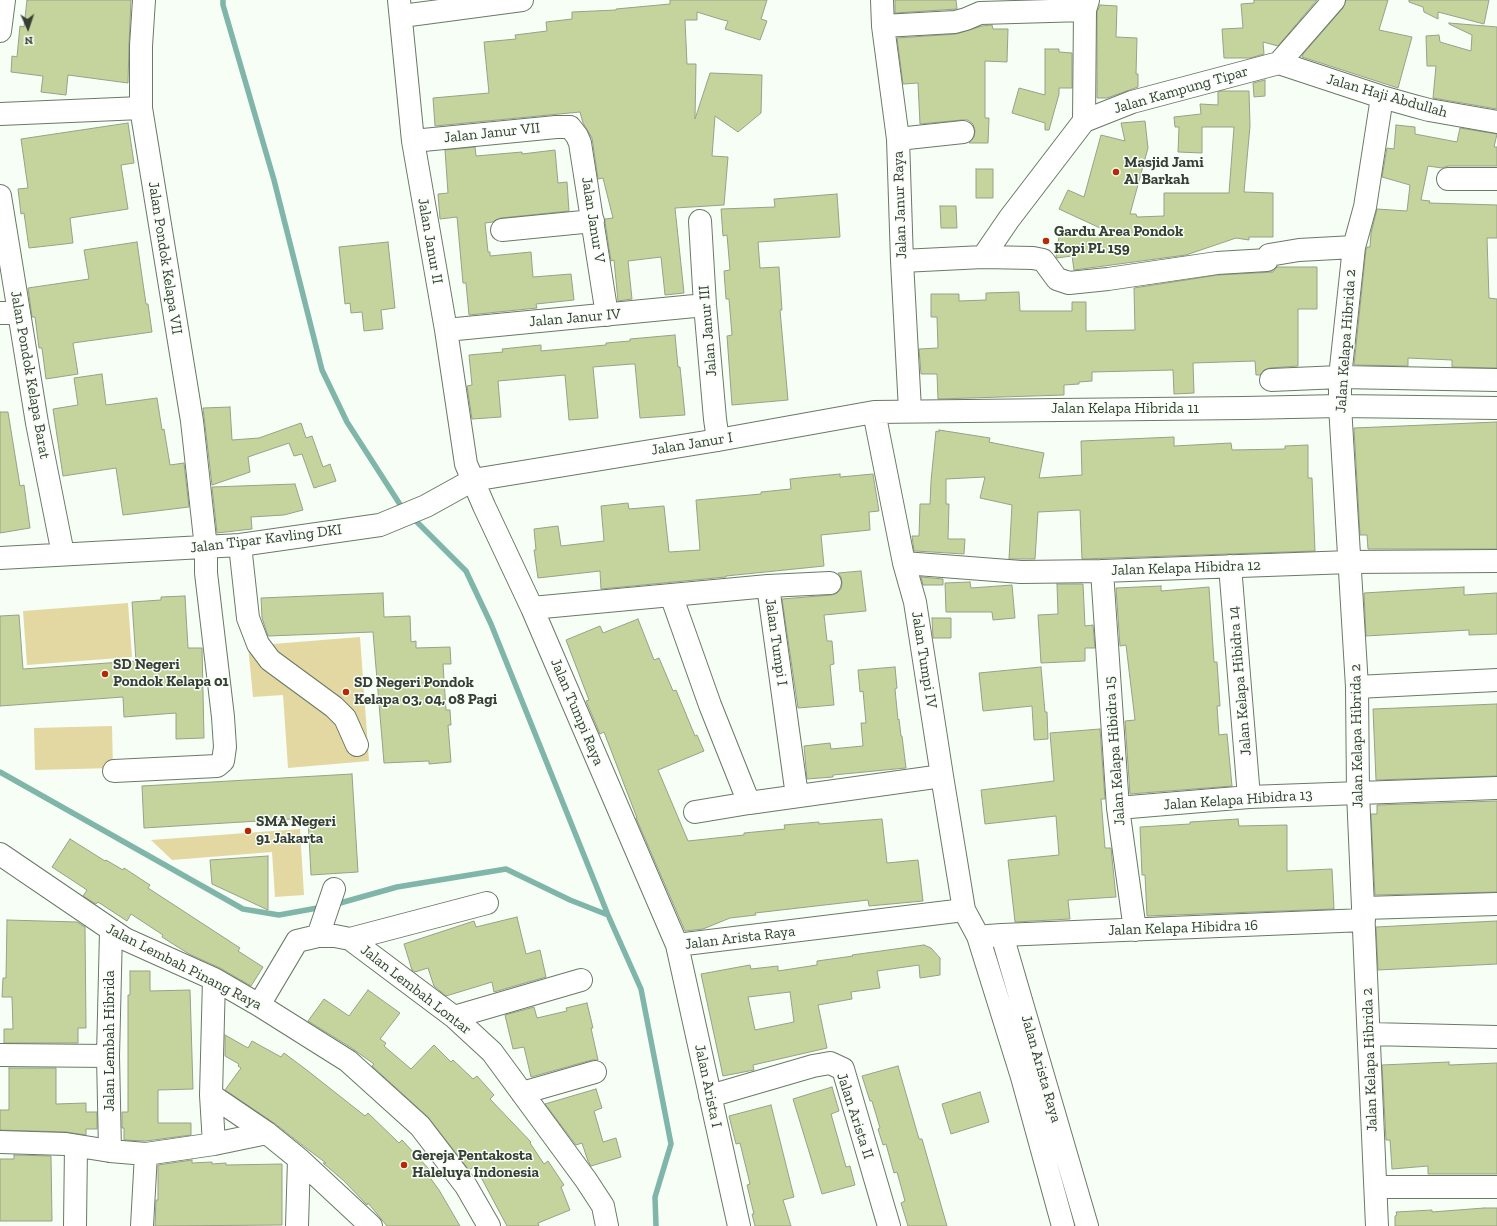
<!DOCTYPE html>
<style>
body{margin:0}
#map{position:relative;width:1497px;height:1226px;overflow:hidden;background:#f7fef5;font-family:"Zilla Slab",serif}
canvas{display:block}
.north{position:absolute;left:8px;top:8px;width:40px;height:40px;-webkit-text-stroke:3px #f7fef5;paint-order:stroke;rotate:177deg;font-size:11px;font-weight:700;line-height:16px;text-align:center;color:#363e35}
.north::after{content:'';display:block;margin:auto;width:14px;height:18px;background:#363e35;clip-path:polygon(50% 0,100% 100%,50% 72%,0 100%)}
</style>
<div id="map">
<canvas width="1497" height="1226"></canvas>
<div class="north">N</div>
</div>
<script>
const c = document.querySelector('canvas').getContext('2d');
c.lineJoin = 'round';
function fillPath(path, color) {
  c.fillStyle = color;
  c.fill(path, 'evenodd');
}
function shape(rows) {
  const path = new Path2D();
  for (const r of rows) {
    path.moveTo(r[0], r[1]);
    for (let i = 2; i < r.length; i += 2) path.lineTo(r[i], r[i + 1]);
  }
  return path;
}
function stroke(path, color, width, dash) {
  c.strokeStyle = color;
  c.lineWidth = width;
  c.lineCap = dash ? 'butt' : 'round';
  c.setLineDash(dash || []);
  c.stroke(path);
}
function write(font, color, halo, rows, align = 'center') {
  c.font = font + ' "Zilla Slab",serif';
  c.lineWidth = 3;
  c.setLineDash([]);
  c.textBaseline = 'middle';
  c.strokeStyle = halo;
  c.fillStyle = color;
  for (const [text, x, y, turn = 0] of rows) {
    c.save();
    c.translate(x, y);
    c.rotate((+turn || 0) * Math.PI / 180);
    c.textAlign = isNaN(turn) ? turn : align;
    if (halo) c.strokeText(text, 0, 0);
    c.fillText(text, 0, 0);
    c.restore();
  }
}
const green = shape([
 [128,603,132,657,27,665,23,611],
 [360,637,369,761,288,768,283,695,253,697,248,646],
 [112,726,113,768,35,770,34,728],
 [300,829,304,895,275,897,272,852,172,860,151,840]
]);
const stream = shape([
 [223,0,223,5,274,180,322,370,347,422,401,506,405,510],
 [412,517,466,571,491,624,608,915],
 [0,772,243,909,279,915,323,907],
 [333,905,397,887,506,869,570,900,608,915,641,989,671,1144,655,1197,656,1226]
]);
const building = shape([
 [27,0,131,0,129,45,128,83,68,75,66,95,41,92,43,76,11,72,12,56,17,57,20,26,24,27,27,0],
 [670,0,767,0,761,19,767,21,760,40,725,29,728,21,723,20,697,12,697,20,685,20,687,64,696,64,695,119,710,73,762,75,761,113,738,132,715,116,712,156,728,157,724,205,675,208,684,293,665,295,661,257,628,261,632,299,618,301,614,260,611,261,605,222,605,219,613,218,603,178,598,179,592,138,583,123,580,112,435,126,433,98,489,93,484,42,516,39,515,35,547,31,546,22,572,19,572,12,616,10,616,9,670,4,670,0],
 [895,0,956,0,957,9,895,13,895,0],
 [1254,0,1317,0,1278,46,1263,42,1264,54,1250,58,1224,58,1222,29,1243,28,1241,4,1254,3,1254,0],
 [1346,0,1388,0,1379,30,1412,37,1398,88,1302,57,1303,54,1343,8,1346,0],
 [1409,0,1489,0,1484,24,1438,12,1438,19,1424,12,1423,7,1409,2,1409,0],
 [1100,5,1117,6,1116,37,1137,38,1136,74,1138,74,1138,87,1107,98,1097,98,1097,12,1100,5],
 [1449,23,1497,27,1497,109,1433,98,1436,66,1427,66,1426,36,1439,35,1440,42,1471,51,1472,35,1449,24,1449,23],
 [992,25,993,29,1008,29,1007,62,985,61,985,118,989,118,988,143,969,143,974,137,975,131,973,124,968,120,962,120,920,124,918,83,903,84,897,38,956,34,982,26,992,25],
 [1045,49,1059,49,1059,52,1072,53,1072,88,1059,88,1059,94,1049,130,1045,130,1045,123,1012,113,1019,88,1045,95,1045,49],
 [1265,80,1265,96,1254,97,1253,83,1265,80],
 [1220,91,1249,91,1250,126,1244,192,1273,193,1273,237,1249,237,1249,240,1236,238,1186,255,1074,270,1072,256,1057,258,1056,257,1059,236,1113,234,1059,209,1068,190,1084,197,1101,135,1125,141,1121,123,1145,121,1148,148,1130,214,1136,214,1137,217,1164,216,1164,193,1229,193,1234,127,1202,127,1202,153,1178,152,1179,127,1175,127,1174,117,1201,114,1200,104,1218,105,1218,92,1220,91],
 [128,123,134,163,121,165,128,209,70,218,73,243,29,248,24,213,21,214,18,189,28,188,21,139,128,123],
 [1396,125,1415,127,1415,134,1457,142,1460,128,1497,134,1494,147,1497,147,1497,166,1448,166,1442,168,1428,166,1421,200,1430,201,1429,203,1497,205,1497,238,1487,238,1489,298,1497,299,1497,368,1452,367,1452,360,1408,358,1408,366,1354,365,1366,249,1367,247,1370,247,1371,233,1377,209,1407,211,1410,185,1382,177,1387,148,1394,149,1396,125],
 [475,147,476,156,522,152,522,154,555,150,558,183,567,182,569,211,501,218,493,222,485,223,488,252,490,252,490,256,531,252,533,277,571,274,574,300,536,304,537,308,469,315,466,283,463,283,457,217,440,219,438,194,448,193,445,150,475,147],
 [976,169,993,169,993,198,976,198,976,169],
 [837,194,840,237,758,242,760,268,779,267,782,310,780,310,788,400,732,405,727,336,732,335,729,299,726,299,724,271,730,270,727,235,723,236,721,209,775,207,774,199,837,194],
 [940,206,956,206,957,228,941,228,940,206],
 [137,242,146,304,148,304,152,332,73,343,78,374,46,379,42,348,39,348,35,317,32,317,28,288,89,279,84,250,137,242],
 [388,242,395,308,381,310,383,329,364,331,362,312,351,313,350,303,345,304,339,247,388,242],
 [1277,267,1317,267,1317,309,1298,309,1298,366,1270,368,1264,370,1260,375,1256,375,1255,361,1193,363,1194,393,1174,394,1173,370,1092,372,1092,381,1079,382,1079,384,1064,385,1064,395,970,398,938,399,937,374,921,374,919,349,938,348,937,317,931,317,931,294,959,294,959,301,986,300,986,293,1019,292,1020,311,1072,311,1072,302,1086,302,1086,331,1135,330,1134,288,1218,275,1273,272,1277,267],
 [675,335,678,367,680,367,685,415,640,418,635,364,632,364,593,367,598,418,569,420,565,375,498,381,501,417,472,419,467,386,472,385,469,355,503,352,502,349,541,345,541,351,606,345,606,343,630,341,630,339,675,335],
 [102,374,106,405,157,398,162,430,164,429,170,465,184,463,189,507,123,515,116,468,63,476,53,409,78,405,74,378,102,374],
 [230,407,232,440,259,438,301,423,306,438,312,436,323,467,330,464,336,481,314,488,302,454,294,456,289,443,248,457,250,472,212,485,203,408,230,407],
 [0,412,8,412,20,486,24,485,30,528,0,533,0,412],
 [1497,422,1497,549,1368,549,1367,535,1360,535,1354,428,1497,422],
 [939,430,990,438,989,442,1044,453,1039,478,1082,475,1081,441,1174,437,1174,446,1231,443,1232,450,1285,449,1285,446,1308,445,1308,478,1312,478,1315,551,1082,559,1080,510,1038,512,1035,559,1009,559,1012,505,980,498,985,477,946,479,946,504,949,504,948,539,965,539,964,554,916,551,914,551,912,536,919,536,920,504,930,504,931,481,936,431,939,432,939,430],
 [840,474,840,477,873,474,879,511,869,512,870,530,821,535,824,566,726,576,726,577,601,589,600,571,538,578,534,550,536,550,534,529,558,526,561,546,604,541,601,506,628,503,629,509,664,506,669,552,700,550,696,500,761,494,761,492,791,489,790,479,840,474],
 [295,484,303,510,284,515,251,517,252,529,217,533,212,487,295,484],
 [861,571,866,611,824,615,827,641,832,641,834,664,830,665,834,705,798,708,782,599,831,595,836,594,841,589,842,583,841,577,838,573,861,571],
 [921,577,943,579,943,585,923,585,921,577],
 [970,582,971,588,1012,585,1015,618,993,620,992,612,946,612,945,583,970,582],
 [1057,584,1083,584,1085,626,1093,625,1095,648,1085,648,1085,661,1041,663,1038,615,1058,614,1057,584],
 [1161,586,1161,591,1209,587,1214,662,1217,662,1220,706,1217,706,1219,735,1227,734,1232,786,1130,794,1125,721,1135,720,1126,645,1120,646,1116,588,1161,586],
 [1464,587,1464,595,1497,593,1497,634,1469,635,1469,630,1366,636,1364,593,1464,587],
 [383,593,384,617,410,616,411,642,416,641,416,648,450,647,451,664,443,664,446,710,450,710,451,725,448,725,451,762,429,764,429,761,384,763,373,632,268,636,262,618,261,598,383,593],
 [185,596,188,648,202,648,204,738,176,739,176,713,124,717,123,697,0,706,0,616,19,615,23,669,136,661,132,602,161,600,161,597,185,596],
 [932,618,951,618,951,638,933,638,932,618],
 [638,619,654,660,659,658,673,691,676,690,695,736,697,735,704,751,658,770,688,841,744,835,744,833,785,829,784,825,819,822,819,824,882,819,887,863,918,860,923,901,869,906,868,900,755,913,756,915,730,918,703,929,685,931,636,818,637,818,604,732,600,734,586,701,589,700,566,640,600,626,603,633,638,619],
 [895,667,897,688,895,689,898,720,899,719,901,736,902,736,906,768,833,775,833,777,807,779,804,746,830,743,831,749,863,746,861,723,866,723,863,691,860,692,858,670,895,667],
 [1041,667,1045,712,1047,712,1048,739,1034,740,1032,706,983,711,979,673,1041,667],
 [1497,704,1497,776,1376,780,1373,709,1497,704],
 [1100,729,1105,799,1101,799,1105,848,1111,848,1116,897,1068,900,1070,919,1015,922,1008,860,1059,855,1056,816,985,824,981,790,1054,781,1050,733,1100,729],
 [352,774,358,872,311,875,308,818,144,828,142,786,352,774],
 [1497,801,1497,892,1375,895,1371,814,1377,814,1377,805,1497,801],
 [1238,819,1239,826,1287,825,1287,871,1332,869,1334,909,1147,916,1145,875,1142,875,1140,827,1190,824,1190,822,1238,819],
 [70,839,105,861,106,860,123,870,124,868,150,885,148,888,240,948,238,951,263,967,251,986,220,968,189,954,162,937,163,935,131,914,127,921,98,902,96,904,83,896,87,890,52,867,70,839],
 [268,856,268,910,212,884,210,860,268,856],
 [517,917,526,954,540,950,546,977,494,992,492,982,446,996,434,986,428,968,415,972,412,970,404,944,474,921,476,927,517,917],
 [7,920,77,922,85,927,86,1028,78,1028,78,1043,4,1043,4,1029,13,1029,12,997,2,997,3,978,6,978,7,920],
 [1497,921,1497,964,1378,970,1376,927,1497,921],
 [924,945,931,948,940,958,940,975,920,978,919,965,877,971,880,988,851,992,852,999,818,1005,827,1048,753,1065,754,1070,723,1076,701,974,750,965,751,969,778,966,778,971,817,965,817,961,853,956,852,955,924,945],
 [790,992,794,1022,755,1030,748,997,790,992],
 [130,971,150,971,150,991,190,990,193,1089,158,1090,158,1123,191,1123,191,1135,146,1141,124,1140,124,1128,122,1128,122,1112,128,1112,128,995,130,995,130,971],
 [368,990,400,1013,380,1039,386,1043,384,1046,411,1069,434,1045,451,1062,453,1060,473,1079,477,1076,494,1095,490,1099,531,1142,530,1143,544,1164,548,1161,564,1185,561,1187,570,1210,538,1223,539,1226,507,1226,475,1166,469,1170,428,1117,372,1066,374,1064,350,1047,308,1021,324,999,349,1016,368,990],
 [587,1003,593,1028,591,1028,598,1060,592,1060,531,1077,524,1047,513,1049,505,1015,534,1007,537,1018,567,1011,566,1008,587,1003],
 [225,1035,248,1048,252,1041,281,1057,284,1053,308,1071,365,1116,368,1113,399,1143,402,1140,429,1169,426,1172,439,1190,460,1226,387,1226,368,1203,367,1205,344,1181,323,1163,326,1163,306,1148,274,1123,225,1090,241,1068,238,1066,239,1064,225,1056,225,1035],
 [1449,1062,1449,1065,1497,1063,1497,1174,1428,1174,1428,1166,1392,1169,1390,1140,1386,1140,1382,1065,1449,1062],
 [898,1066,919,1139,922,1139,947,1226,908,1226,901,1203,905,1201,897,1172,894,1173,886,1144,883,1145,878,1129,880,1128,872,1101,870,1101,862,1076,898,1066],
 [9,1068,56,1068,56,1104,86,1103,86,1112,97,1112,97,1129,86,1129,86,1135,66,1132,0,1130,0,1110,9,1110,9,1068],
 [832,1087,839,1111,831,1114,846,1167,850,1166,855,1185,822,1194,793,1099,832,1087],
 [596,1089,602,1108,594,1111,603,1142,616,1138,621,1157,591,1166,588,1161,582,1143,576,1145,545,1104,596,1089],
 [980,1092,989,1122,951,1134,942,1104,980,1092],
 [771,1105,794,1197,783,1200,791,1226,755,1226,752,1214,754,1214,747,1185,750,1184,740,1143,736,1144,729,1116,771,1105],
 [14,1155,51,1156,52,1221,0,1221,0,1159,14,1159,14,1155],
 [192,1160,192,1163,212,1162,212,1164,226,1163,226,1165,282,1164,282,1225,155,1226,156,1200,158,1200,158,1165,192,1160],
 [1484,1208,1497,1208,1497,1226,1395,1226,1395,1216,1397,1215,1396,1212,1432,1210,1432,1212,1484,1208]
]);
const minor = shape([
 [399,0,413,141,446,330,466,464,484,506,532,608,677,945,739,1226],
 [882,0,883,26,898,139,902,261,910,410],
 [402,16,522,0],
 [883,26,955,22,966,19,980,13,1085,10],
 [0,31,4,0],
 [1279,63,1382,97,1414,106,1429,110,1497,122],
 [0,114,141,108],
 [1084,121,1085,10,1088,0],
 [898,139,963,132],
 [413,141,556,127,570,127,577,136,580,143,607,315],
 [1448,179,1497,179],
 [0,196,37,423,63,554],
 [700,221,705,305,715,419,718,440],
 [502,230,593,221],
 [983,257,1033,258,1043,260,1057,279,1069,283,1108,279,1217,263,1267,260,1269,255,1299,250,1354,247],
 [902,261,983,257,1009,219,1084,121,1132,102,1279,63,1334,0],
 [0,313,19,313],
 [446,330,705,305],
 [1271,380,1340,377,1497,380],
 [874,412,904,563,915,602,942,776,964,910,978,936,1022,1077,1063,1226],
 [240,545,248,618,258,644,270,660,334,707,345,718,357,745],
 [0,558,240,545,380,525,426,506,473,480,718,440,874,412,1244,408,1340,406,1497,408],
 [904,563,1021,572,1102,571,1350,562,1497,561],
 [1230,566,1249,797],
 [1102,571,1118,808,1135,930],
 [768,586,830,583],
 [671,595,710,705,749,803,942,776],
 [532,608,768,586,797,796],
 [1357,687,1497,680],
 [114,771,217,766,223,761,225,747,223,717,206,573,206,548,192,421,141,108,141,46,144,0],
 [1118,808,1249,797,1497,788],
 [695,812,749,803],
 [0,854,125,939,214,979,259,1005,348,1061,420,1126,466,1186,489,1226],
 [1364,908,1497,904],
 [1002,935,1364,920],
 [318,936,334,889],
 [988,936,1002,935,1087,1226],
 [350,939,487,903],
 [677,945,964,910],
 [214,979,211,1095,214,1144],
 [259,1005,297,941,318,936,335,936,350,939,454,1017,492,1052,586,1180,603,1206,607,1226],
 [454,1017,581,980],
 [1369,1034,1497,1037],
 [0,1055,108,1056],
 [522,1093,595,1072],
 [211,1095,267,1133,299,1159,371,1226],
 [710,1096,813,1066,830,1063,843,1069,889,1226],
 [0,1142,66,1144,110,1151,146,1154,214,1144,267,1133],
 [110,1151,108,1056,111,931],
 [1376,1187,1497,1187],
 [75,1226,76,1146],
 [142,1226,146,1154],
 [297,1226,299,1159],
 [1377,1226,1358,793,1357,687,1340,406,1340,377,1354,247,1365,207,1382,97]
]);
const markers = [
 [1116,172,4,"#b52a04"],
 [1046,241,4,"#b52a04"],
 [105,674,4,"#b52a04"],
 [346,692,4,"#b52a04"],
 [248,831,4,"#b52a04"],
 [404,1165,4,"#b52a04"]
];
const streetNames = [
 ["Jalan Kampung Tipar",1181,90,-16],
 ["Jalan Haji Abdullah",1387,96,16],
 ["Jalan Janur VII",492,133,-6],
 ["Jalan Janur Raya",900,205,-92],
 ["Jalan Janur V",593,220,81],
 ["Jalan Janur II",430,241,80],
 ["Jalan Pondok Kelapa VII",165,258,81],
 ["Jalan Janur IV",575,318,-5],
 ["Jalan Janur III",708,331,-95],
 ["Jalan Kelapa Hibrida 2",1346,341,-86],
 ["Jalan Pondok Kelapa Barat",30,375,80],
 ["Jalan Kelapa Hibrida 11",1125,409],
 ["Jalan Janur I",692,444,-9],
 ["Jalan Tipar Kavling DKI",266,539,-7],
 ["Jalan Kelapa Hibidra 12",1186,568,-2],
 ["Jalan Tumpi I",776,642,82],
 ["Jalan Tumpi IV",924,660,81],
 ["Jalan Kelapa Hibidra 14",1240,681,-95],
 ["Jalan Tumpi Raya",577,712,67],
 ["Jalan Kelapa Hibrida 2",1357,736,-91],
 ["Jalan Kelapa Hibidra 15",1115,751,-94],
 ["Jalan Kelapa Hibidra 13",1238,800,-4],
 ["Jalan Kelapa Hibidra 16",1183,928,-2],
 ["Jalan Arista Raya",740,938,-7],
 ["Jalan Lembah Pinang Raya",184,967,27],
 ["Jalan Lembah Lontar",416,990,38],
 ["Jalan Lembah Hibrida",110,1041,-90],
 ["Jalan Kelapa Hibrida 2",1370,1060,-92],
 ["Jalan Arista Raya",1041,1069,74],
 ["Jalan Arista I",708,1086,78],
 ["Jalan Arista II",855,1116,72]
];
const poiNames = [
 ["Masjid Jami",1124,163],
 ["Al Barkah",1124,180],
 ["Gardu Area Pondok",1054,232],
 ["Kopi PL 159",1054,249],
 ["SD Negeri",113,665],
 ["Pondok Kelapa 01",113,682],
 ["SD Negeri Pondok",354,683],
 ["Kelapa 03, 04, 08 Pagi",354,700],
 ["SMA Negeri",256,822],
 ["91 Jakarta",256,839],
 ["Gereja Pentakosta",412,1156],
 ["Haleluya Indonesia",412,1173]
];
fillPath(green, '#e3d8a1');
stroke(stream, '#80b5aa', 5.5);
fillPath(building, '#c5d39c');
stroke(building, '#9aa088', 1);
stroke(minor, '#697a66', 24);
stroke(minor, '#fff', 22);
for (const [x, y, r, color] of markers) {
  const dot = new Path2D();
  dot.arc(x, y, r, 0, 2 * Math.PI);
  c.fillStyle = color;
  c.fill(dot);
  stroke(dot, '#f7fef5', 1.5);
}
write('15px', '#363e35', '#f7fef5', streetNames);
write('bold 15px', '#363e35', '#f7fef5', poiNames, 'left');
</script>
